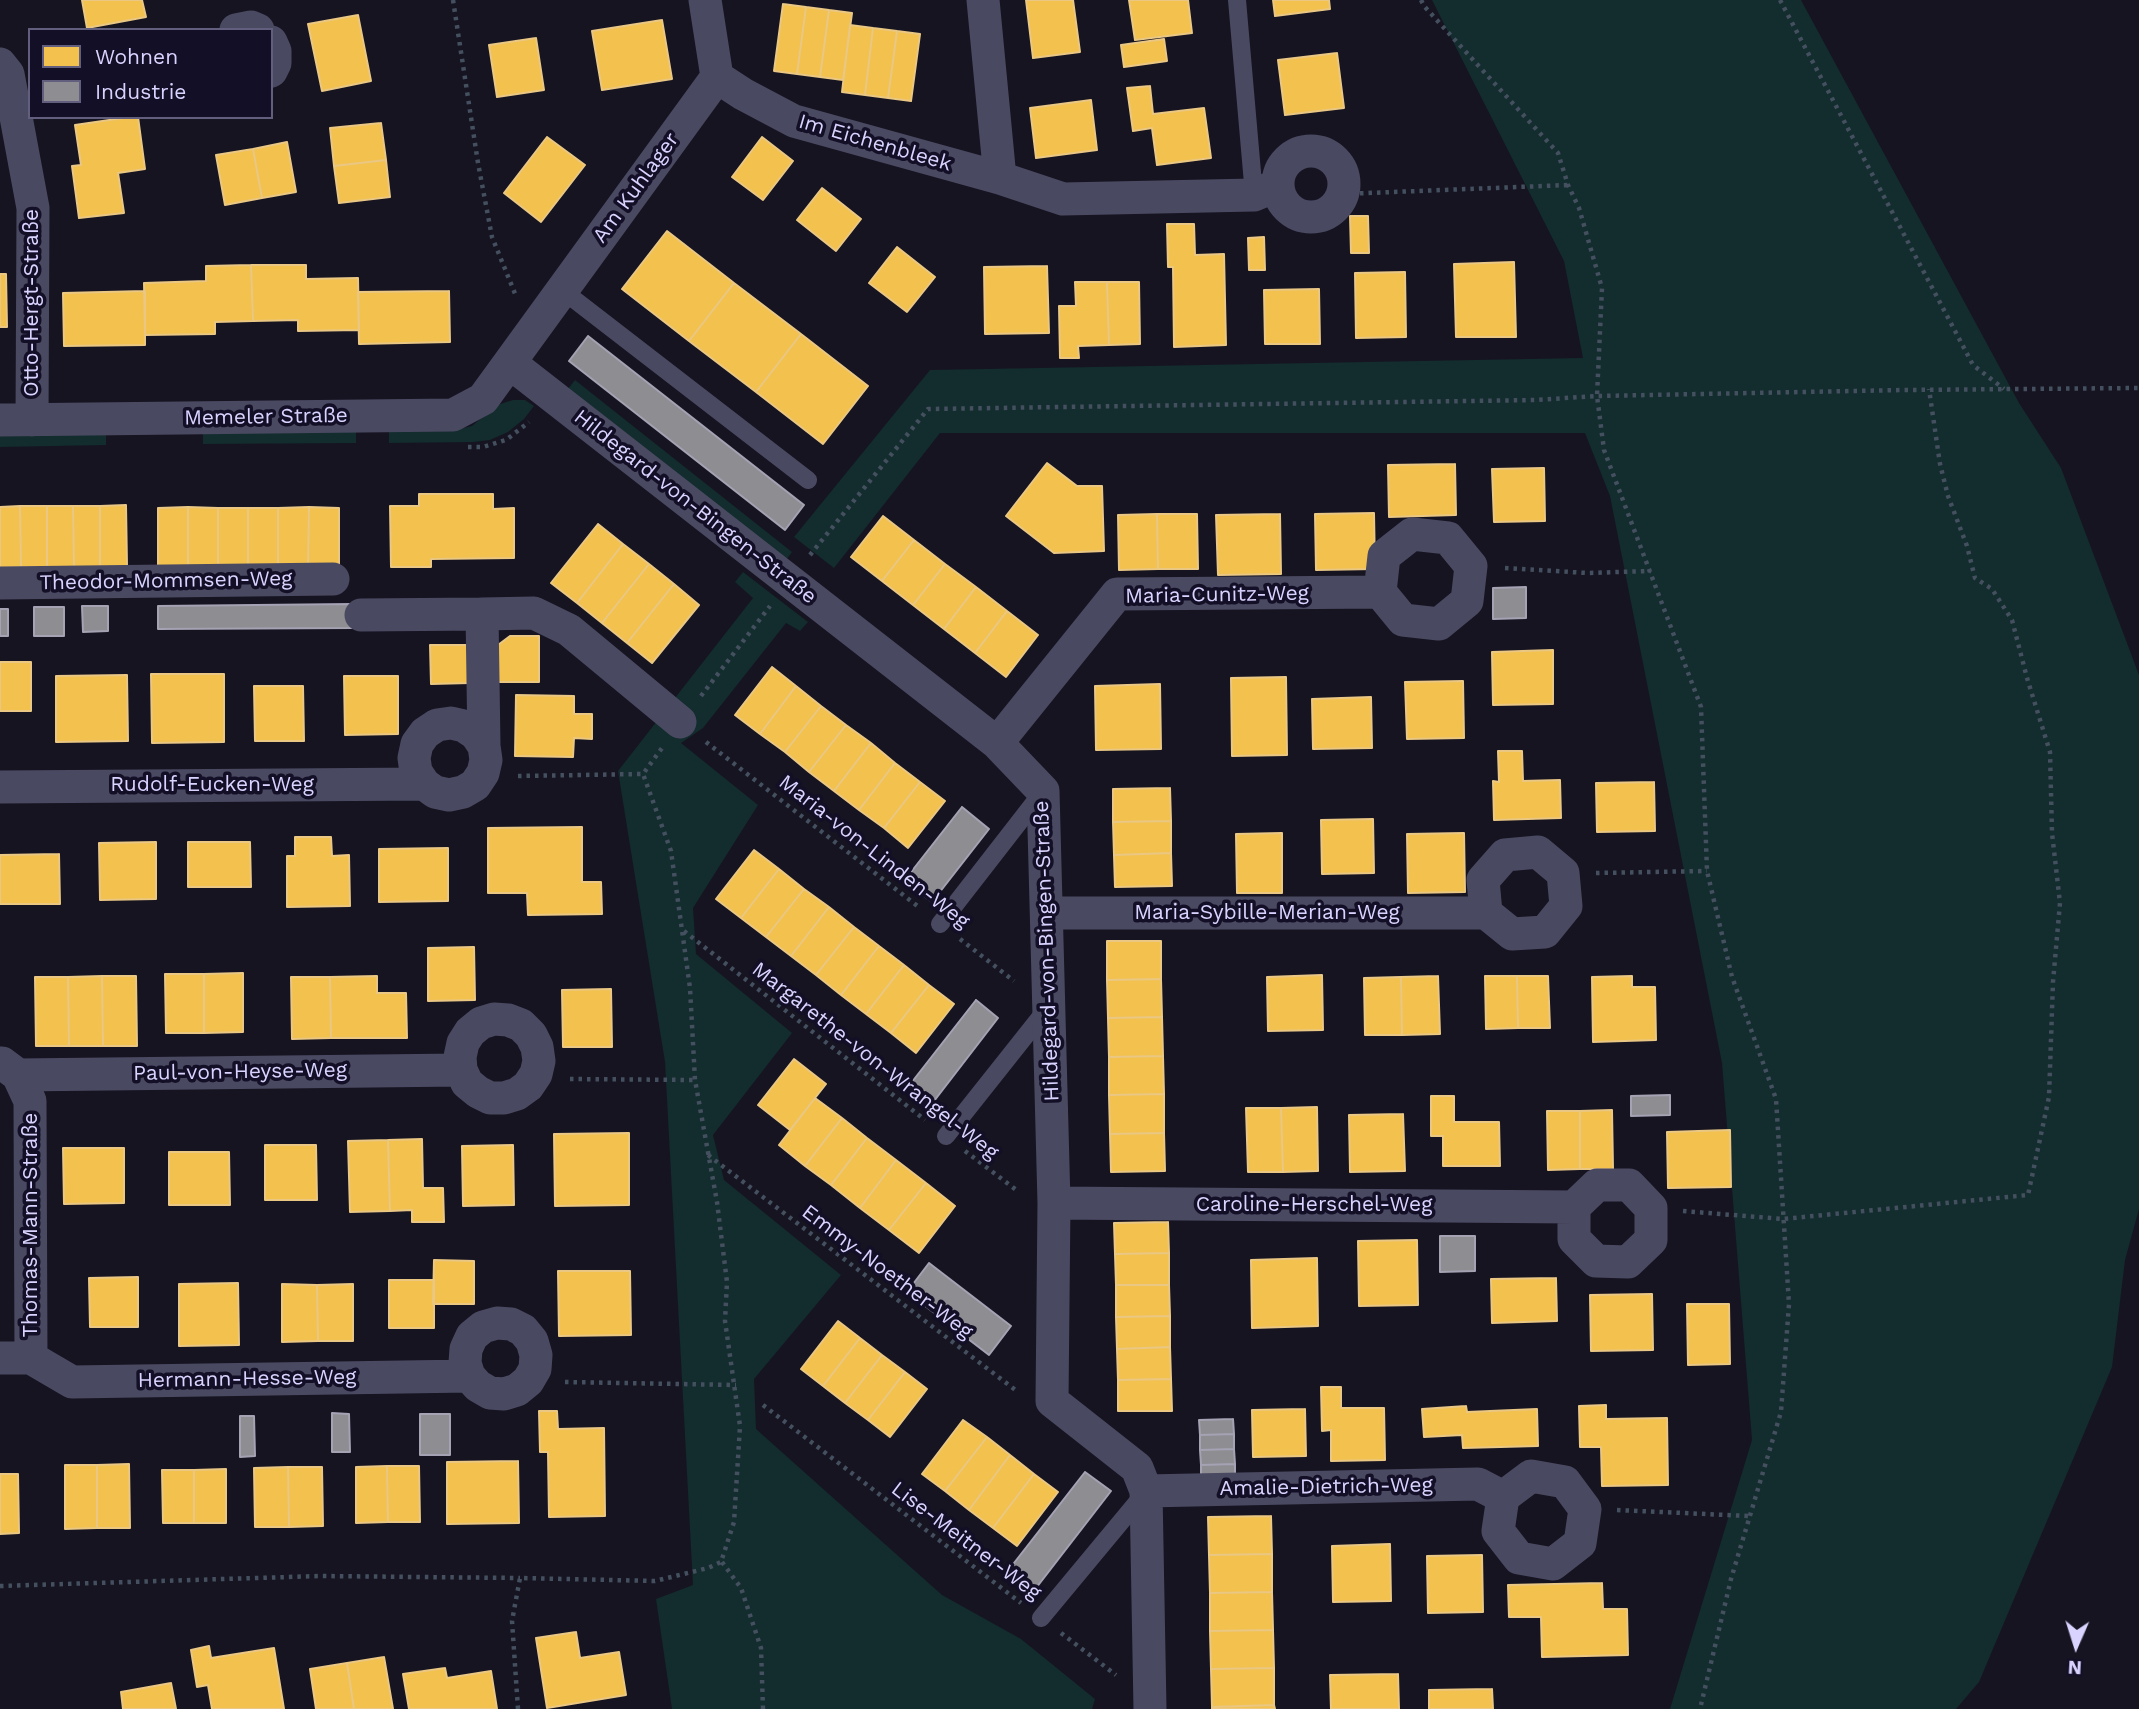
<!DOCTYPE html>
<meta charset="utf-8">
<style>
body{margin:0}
#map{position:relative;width:2139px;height:1709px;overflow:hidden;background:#161421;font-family:"Work Sans",sans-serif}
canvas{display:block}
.legend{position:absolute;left:28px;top:28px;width:245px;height:91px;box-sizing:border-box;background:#130f26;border:2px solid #625e7d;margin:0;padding:9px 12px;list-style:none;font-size:21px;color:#d9d4ff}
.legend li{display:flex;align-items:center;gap:14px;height:35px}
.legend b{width:35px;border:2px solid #625e7d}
.north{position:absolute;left:2041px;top:1611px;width:70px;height:70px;-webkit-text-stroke:5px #130f26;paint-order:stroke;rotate:183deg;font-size:19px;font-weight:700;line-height:28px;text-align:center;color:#d9d4ff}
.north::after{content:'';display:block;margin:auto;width:24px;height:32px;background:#d9d4ff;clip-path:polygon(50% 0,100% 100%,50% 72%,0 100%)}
</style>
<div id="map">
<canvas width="2139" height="1709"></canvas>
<ul class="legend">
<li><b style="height:19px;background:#f2c14e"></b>Wohnen</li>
<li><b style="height:19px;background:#8d8d92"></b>Industrie</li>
</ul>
<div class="north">N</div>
</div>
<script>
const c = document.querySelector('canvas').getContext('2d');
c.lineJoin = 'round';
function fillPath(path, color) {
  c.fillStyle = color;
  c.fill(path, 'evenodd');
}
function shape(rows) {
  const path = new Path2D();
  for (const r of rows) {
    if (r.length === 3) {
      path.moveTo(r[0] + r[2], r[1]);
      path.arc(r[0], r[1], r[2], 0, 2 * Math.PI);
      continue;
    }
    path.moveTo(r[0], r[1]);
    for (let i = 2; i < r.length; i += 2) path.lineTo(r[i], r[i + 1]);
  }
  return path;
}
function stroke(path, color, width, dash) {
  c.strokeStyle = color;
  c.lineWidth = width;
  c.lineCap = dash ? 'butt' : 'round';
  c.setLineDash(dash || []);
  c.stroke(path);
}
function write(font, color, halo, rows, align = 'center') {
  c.font = font + ' "Work Sans",sans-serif';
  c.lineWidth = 7;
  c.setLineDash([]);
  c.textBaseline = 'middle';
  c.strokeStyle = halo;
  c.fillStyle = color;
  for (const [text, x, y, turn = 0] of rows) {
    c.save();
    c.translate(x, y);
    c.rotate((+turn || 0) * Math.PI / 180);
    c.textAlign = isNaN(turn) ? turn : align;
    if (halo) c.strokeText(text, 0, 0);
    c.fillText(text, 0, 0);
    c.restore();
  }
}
const green = shape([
 [1432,0,1801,0,2019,403,2061,468,2139,675,2139,1209,2125,1260,2112,1367,1979,1682,1956,1709,1670,1709,1752,1440,1722,1063,1610,496,1585,433,940,433,834,568,794,537,930,370,1583,358,1564,261],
 [575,380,792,552,783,564,564,394],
 [513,400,525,400,534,406,524,419,508,432,490,440,473,442,389,443,389,430,459,429,472,426,497,405],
 [356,430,356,443,203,444,203,432],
 [106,432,106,445,0,447,0,435],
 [743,572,808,622,800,631,786,623,703,728,681,743,758,805,693,908,696,954,792,1033,713,1135,724,1180,841,1275,754,1379,756,1429,942,1595,1021,1639,1095,1699,1092,1709,672,1709,656,1599,693,1585,665,1062,618,771,753,598,735,582]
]);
const homes = shape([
 [82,0,142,0,146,17,87,28,82,0],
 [1026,0,1073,0,1080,52,1033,58,1026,0],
 [1129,0,1188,0,1192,33,1135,40,1129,0],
 [1273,0,1329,0,1330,9,1275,16,1273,0],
 [783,4,806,7,797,74,774,71,783,4],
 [806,7,829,10,820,77,797,74,806,7],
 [829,10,852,13,843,80,820,77,829,10],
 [358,15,371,81,322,91,308,24,358,15],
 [662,20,672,79,602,90,592,31,662,20],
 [850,25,873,28,865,95,842,92,850,25],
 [873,28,897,31,888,98,865,95,873,28],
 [897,31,920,34,911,101,888,98,897,31],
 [536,38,544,90,497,97,489,45,536,38],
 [1164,39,1167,61,1124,67,1121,45,1164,39],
 [1337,53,1344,108,1285,115,1278,60,1337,53],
 [1150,86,1153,114,1204,108,1211,158,1157,165,1152,128,1133,131,1127,88,1150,86],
 [1091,100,1097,150,1036,158,1030,108,1091,100],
 [130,117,138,117,145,169,118,173,124,213,79,218,72,166,81,165,75,125,130,117],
 [381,123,386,160,334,166,330,128,381,123],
 [547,137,585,165,541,222,504,193,547,137],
 [762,137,793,161,763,200,732,177,762,137],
 [287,142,296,192,262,198,253,149,287,142],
 [253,149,262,198,225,205,216,155,253,149],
 [386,160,390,197,339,203,334,166,386,160],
 [822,188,861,219,836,251,797,220,822,188],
 [1350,216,1368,216,1369,253,1351,253,1350,216],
 [1167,224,1194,224,1195,255,1224,254,1226,345,1174,347,1173,267,1168,267,1167,224],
 [667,231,734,283,689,341,622,289,667,231],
 [1264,237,1265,270,1249,270,1248,238,1264,237],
 [897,247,935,277,907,312,869,283,897,247],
 [1514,262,1516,337,1456,337,1454,264,1514,262],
 [251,265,253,321,215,322,215,334,145,335,144,283,206,281,206,266,251,265],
 [251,265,306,265,306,279,358,278,359,330,298,331,298,320,253,321,251,265],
 [1047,266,1049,333,985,334,984,267,1047,266],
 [1405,272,1406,337,1356,338,1355,273,1405,272],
 [0,274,6,274,7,327,0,327,0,274],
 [1075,282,1107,282,1109,345,1078,346,1079,358,1060,358,1059,306,1076,306,1075,282],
 [1107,282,1139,282,1140,344,1109,345,1107,282],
 [734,283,801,334,756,392,689,341,734,283],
 [1319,289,1320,344,1265,344,1264,290,1319,289],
 [145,291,145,345,64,346,63,293,145,291],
 [449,291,450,342,359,344,358,292,449,291],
 [801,334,868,386,823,444,756,392,801,334],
 [1047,463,1077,486,1102,486,1104,551,1054,553,1006,516,1047,463],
 [1455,464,1456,515,1389,517,1388,465,1455,464],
 [1544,468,1545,521,1494,522,1492,469,1544,468],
 [419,494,493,494,493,509,514,508,514,558,431,559,431,567,391,567,390,506,419,506,419,494],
 [126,505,127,566,100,567,100,506,126,505],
 [20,506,21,567,0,568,0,507,20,506],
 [20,506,47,506,47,567,21,567,20,506],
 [47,506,73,506,74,567,47,567,47,506],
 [73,506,100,506,100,567,74,567,73,506],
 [188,507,188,568,158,567,158,508,188,507],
 [188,507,218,508,218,568,188,568,188,507],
 [309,507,308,568,278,567,278,508,309,507],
 [309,507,339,508,339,567,308,568,309,507],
 [218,508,248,508,248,567,218,568,218,508],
 [248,508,278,508,278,567,248,567,248,508],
 [1374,513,1375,569,1316,570,1315,514,1374,513],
 [1157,514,1158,569,1119,570,1118,515,1157,514],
 [1157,514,1197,514,1198,569,1158,569,1157,514],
 [1280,514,1281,574,1218,575,1216,515,1280,514],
 [883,516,914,540,882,581,851,557,883,516],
 [598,524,623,544,577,603,551,583,598,524],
 [914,540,945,564,913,605,882,581,914,540],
 [623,544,649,564,602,623,577,603,623,544],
 [649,564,674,584,627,643,602,623,649,564],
 [945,564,976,587,944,629,913,605,945,564],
 [674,584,699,605,652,663,627,643,674,584],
 [976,587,1007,611,975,653,944,629,976,587],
 [1007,611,1038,635,1006,677,975,653,1007,611],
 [510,636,539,636,539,682,494,682,494,648,510,636],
 [430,645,469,645,470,683,431,684,430,645],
 [1553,650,1553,704,1493,705,1492,652,1553,650],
 [0,662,31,662,31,711,0,711,0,662],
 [772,667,796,686,760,734,735,715,772,667],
 [151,674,224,674,224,742,152,743,151,674],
 [127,675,128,741,56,742,56,676,127,675],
 [344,676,398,676,398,734,345,735,344,676],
 [1286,677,1287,755,1232,756,1231,678,1286,677],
 [1463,681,1464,738,1407,739,1405,682,1463,681],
 [1160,684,1161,749,1096,750,1095,686,1160,684],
 [254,686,303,686,304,741,255,741,254,686],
 [796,686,821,706,785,752,760,734,796,686],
 [516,695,574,696,574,714,592,714,592,739,574,738,573,757,515,756,516,695],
 [1371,697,1372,748,1313,749,1312,699,1371,697],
 [821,706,846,725,809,772,785,752,821,706],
 [846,725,871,743,834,791,809,772,846,725],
 [871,743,895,763,859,810,834,791,871,743],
 [1498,751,1522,751,1523,781,1560,780,1561,818,1494,820,1493,781,1499,782,1498,751],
 [895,763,920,782,884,828,859,810,895,763],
 [920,782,945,801,908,848,884,828,920,782],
 [1654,782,1655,831,1597,832,1596,783,1654,782],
 [1170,788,1171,821,1113,822,1113,789,1170,788],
 [1373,819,1374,873,1322,874,1321,820,1373,819],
 [1171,821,1171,853,1114,855,1113,822,1171,821],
 [582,827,582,882,601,882,602,914,528,915,527,893,488,893,488,828,582,827],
 [1282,833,1282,893,1237,893,1236,834,1282,833],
 [1464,833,1465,892,1408,893,1407,834,1464,833],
 [295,837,331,837,332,856,349,855,350,906,287,907,287,856,295,856,295,837],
 [156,842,156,899,100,900,99,843,156,842],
 [188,842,250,842,251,887,188,887,188,842],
 [448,848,448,901,379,902,379,849,448,848],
 [754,850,779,869,741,918,716,899,754,850],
 [1171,853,1172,886,1115,887,1114,855,1171,853],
 [59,854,60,904,0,904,0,855,59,854],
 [779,869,804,889,766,937,741,918,779,869],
 [804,889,829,907,791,956,766,937,804,889],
 [829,907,854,927,816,975,791,956,829,907],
 [854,927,879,946,841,995,816,975,854,927],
 [1107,941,1161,941,1161,979,1107,980,1107,941],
 [879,946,904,965,866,1014,841,995,879,946],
 [474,947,475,1000,428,1001,428,948,474,947],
 [904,965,929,985,891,1033,866,1014,904,965],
 [243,973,243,1032,204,1033,204,974,243,973],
 [165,974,204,974,204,1033,166,1033,165,974],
 [1322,975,1323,1030,1268,1031,1267,977,1322,975],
 [102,976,103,1046,69,1046,68,977,102,976],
 [102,976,136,976,137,1046,103,1046,102,976],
 [377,976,377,993,406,993,407,1038,331,1038,330,977,377,976],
 [1438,976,1440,1034,1402,1035,1401,977,1438,976],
 [1485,976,1517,976,1518,1028,1486,1029,1485,976],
 [1517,976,1548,976,1550,1028,1518,1028,1517,976],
 [1632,976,1632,987,1655,987,1656,1040,1593,1042,1592,977,1632,976],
 [35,977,68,977,69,1046,36,1046,35,977],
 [291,977,330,977,331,1038,292,1039,291,977],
 [1401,977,1402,1035,1365,1035,1364,978,1401,977],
 [1161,979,1162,1017,1108,1018,1107,980,1161,979],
 [929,985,954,1004,916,1053,891,1033,929,985],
 [611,989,612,1047,563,1047,562,990,611,989],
 [1162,1017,1163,1056,1109,1057,1108,1018,1162,1017],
 [1163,1056,1164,1094,1109,1095,1109,1057,1163,1056],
 [794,1059,826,1084,790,1130,758,1105,794,1059],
 [1164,1094,1164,1133,1110,1134,1109,1095,1164,1094],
 [1431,1096,1454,1096,1454,1122,1499,1122,1500,1166,1443,1166,1443,1136,1431,1136,1431,1096],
 [815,1098,842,1118,805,1166,779,1145,815,1098],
 [1317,1107,1318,1171,1283,1172,1281,1108,1317,1107],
 [1246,1108,1281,1108,1283,1172,1248,1172,1246,1108],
 [1612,1110,1613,1169,1580,1169,1580,1111,1612,1110],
 [1547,1111,1580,1111,1580,1169,1548,1170,1547,1111],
 [1403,1114,1405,1171,1350,1172,1349,1115,1403,1114],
 [842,1118,867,1138,831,1185,805,1166,842,1118],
 [1730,1130,1731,1187,1668,1188,1667,1132,1730,1130],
 [629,1133,629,1205,555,1206,554,1134,629,1133],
 [1164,1133,1165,1171,1111,1172,1110,1134,1164,1133],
 [867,1138,896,1160,860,1208,831,1185,867,1138],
 [422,1139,423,1188,443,1188,444,1222,412,1222,412,1210,390,1211,388,1140,422,1139],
 [388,1140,390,1211,350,1212,348,1141,388,1140],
 [265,1145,316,1145,317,1200,265,1200,265,1145],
 [513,1145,514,1205,463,1206,462,1146,513,1145],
 [63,1148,124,1148,124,1203,64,1204,63,1148],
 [169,1152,229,1152,230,1205,169,1205,169,1152],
 [896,1160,926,1183,889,1230,860,1208,896,1160],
 [926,1183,955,1206,919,1253,889,1230,926,1183],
 [1168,1222,1169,1253,1115,1254,1114,1223,1168,1222],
 [1417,1240,1418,1305,1359,1306,1358,1241,1417,1240],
 [1169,1253,1169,1285,1116,1285,1115,1254,1169,1253],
 [1317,1258,1318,1326,1252,1328,1251,1260,1317,1258],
 [434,1260,474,1261,474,1304,433,1304,434,1260],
 [558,1271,630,1271,631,1335,559,1336,558,1271],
 [138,1277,138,1327,90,1327,89,1278,138,1277],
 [1556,1278,1557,1321,1492,1323,1491,1279,1556,1278],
 [389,1280,434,1280,434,1328,389,1328,389,1280],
 [238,1283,239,1345,179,1346,179,1284,238,1283],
 [282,1284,317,1285,318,1341,282,1342,282,1284],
 [353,1284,353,1341,318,1341,317,1285,353,1284],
 [1116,1285,1169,1285,1170,1316,1116,1317,1116,1285],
 [1652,1294,1653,1350,1591,1351,1590,1295,1652,1294],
 [1687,1304,1729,1304,1730,1364,1688,1365,1687,1304],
 [1170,1316,1170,1347,1117,1349,1116,1317,1170,1316],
 [838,1321,860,1338,823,1386,801,1369,838,1321],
 [860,1338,882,1355,845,1403,823,1386,860,1338],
 [1170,1347,1171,1379,1118,1380,1117,1349,1170,1347],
 [882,1355,905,1372,868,1420,845,1403,882,1355],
 [905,1372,927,1389,890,1437,868,1420,905,1372],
 [1171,1379,1172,1411,1118,1411,1118,1380,1171,1379],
 [1321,1387,1341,1387,1341,1408,1384,1408,1385,1460,1331,1461,1331,1430,1322,1431,1321,1387],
 [1606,1405,1606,1419,1667,1418,1668,1485,1602,1486,1601,1447,1580,1447,1579,1406,1606,1405],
 [1466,1406,1467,1412,1537,1409,1538,1446,1463,1448,1462,1435,1424,1437,1422,1409,1466,1406],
 [1305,1409,1306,1456,1253,1457,1252,1410,1305,1409],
 [539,1411,557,1411,558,1429,604,1428,605,1516,549,1517,548,1452,540,1452,539,1411],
 [963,1420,987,1437,945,1491,922,1474,963,1420],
 [987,1437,1010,1455,969,1510,945,1491,987,1437],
 [1010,1455,1034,1474,993,1528,969,1510,1010,1455],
 [518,1461,519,1523,447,1524,447,1462,518,1461],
 [129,1464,130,1528,97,1528,97,1465,129,1464],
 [65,1465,97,1465,97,1528,65,1529,65,1465],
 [387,1466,388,1522,356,1523,356,1467,387,1466],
 [387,1466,419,1466,420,1522,388,1522,387,1466],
 [288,1467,289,1527,255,1527,254,1468,288,1467],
 [288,1467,322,1467,323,1526,289,1527,288,1467],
 [226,1469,226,1523,194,1523,194,1470,226,1469],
 [162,1470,194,1470,194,1523,163,1523,162,1470],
 [0,1474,18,1474,19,1533,0,1534,0,1474],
 [1034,1474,1058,1492,1017,1546,993,1528,1034,1474],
 [1271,1516,1272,1554,1209,1555,1208,1517,1271,1516],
 [1390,1544,1391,1601,1333,1602,1332,1546,1390,1544],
 [1272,1554,1272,1592,1210,1593,1209,1555,1272,1554],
 [1482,1555,1483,1612,1428,1613,1427,1556,1482,1555],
 [1602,1583,1603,1609,1627,1609,1628,1655,1542,1657,1541,1617,1509,1617,1508,1585,1602,1583],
 [1272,1592,1273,1630,1210,1631,1210,1593,1272,1592],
 [1273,1630,1274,1668,1211,1669,1210,1631,1273,1630],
 [576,1632,580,1658,619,1652,626,1695,547,1708,536,1638,576,1632],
 [209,1646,211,1658,274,1648,284,1709,212,1709,208,1685,197,1687,191,1650,209,1646],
 [384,1657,393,1709,354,1709,347,1663,384,1657],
 [347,1663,354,1709,316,1709,310,1669,347,1663],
 [445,1668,447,1678,491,1671,497,1709,409,1709,403,1674,445,1668],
 [1274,1668,1274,1705,1212,1707,1211,1669,1274,1668],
 [1398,1674,1399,1709,1331,1709,1330,1675,1398,1674],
 [171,1683,176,1709,123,1709,121,1692,171,1683],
 [1492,1689,1493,1709,1429,1709,1429,1690,1492,1689],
 [1274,1705,1275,1709,1212,1709,1212,1707,1274,1705]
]);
const industry = shape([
 [588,336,804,505,785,530,569,361,588,336],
 [1526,587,1526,618,1493,619,1493,588,1526,587],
 [352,604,352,628,158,629,158,606,352,604],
 [82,606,108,606,108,631,83,632,82,606],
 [34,607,64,607,64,636,34,636,34,607],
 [0,609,8,609,8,636,0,636,0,609],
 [962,807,989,829,932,902,904,881,962,807],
 [976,1000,998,1018,931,1105,908,1087,976,1000],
 [1670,1095,1670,1115,1631,1116,1631,1096,1670,1095],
 [1440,1236,1475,1236,1475,1271,1440,1272,1440,1236],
 [929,1263,1011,1326,989,1355,907,1292,929,1263],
 [332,1413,349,1414,350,1452,332,1452,332,1413],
 [420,1414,450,1414,450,1455,420,1455,420,1414],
 [240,1416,254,1416,255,1456,240,1457,240,1416],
 [1233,1419,1234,1434,1200,1435,1199,1420,1233,1419],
 [1234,1434,1234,1449,1200,1450,1200,1435,1234,1434],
 [1234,1449,1235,1464,1201,1465,1200,1450,1234,1449],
 [1235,1464,1235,1479,1201,1480,1201,1465,1235,1464],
 [1085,1472,1111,1491,1033,1592,1007,1572,1085,1472]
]);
const path = shape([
 [453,0,478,163,492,237,516,296],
 [1421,0,1424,6,1558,153,1568,185,1579,208,1602,288,1597,396,1604,450,1701,707,1707,871,1732,977,1776,1099,1789,1304,1781,1412,1731,1579,1700,1709],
 [1780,0,1973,365,2004,389],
 [1343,194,1568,185],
 [468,447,483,447,506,440,529,422],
 [810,555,928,409,1535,400,1597,396,1903,390,2139,388],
 [1505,568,1587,573,1651,571],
 [701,696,770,606],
 [706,742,920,908],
 [518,776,643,774],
 [1596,873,1707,871],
 [684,931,925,1120],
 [960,939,1014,981],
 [570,1079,695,1080],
 [965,1151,1019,1192],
 [708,1155,1018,1392],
 [1683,1211,1783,1219,2028,1195,2049,1097,2053,982,2060,903,2052,833,2050,752,2027,678,2012,620,1992,589,1975,578,1967,546,1948,496,1940,464,1929,389],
 [565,1382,736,1385],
 [763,1405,1021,1603],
 [1617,1510,1749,1516],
 [722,1562,741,1588,761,1648,763,1709],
 [0,1586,320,1576,520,1578],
 [1061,1633,1116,1675],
 [518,1709,512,1621,520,1578,655,1581,708,1568,721,1562,734,1522,740,1426,725,1321,727,1282,717,1202,695,1080,690,988,671,851,643,774,662,748]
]);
const service = shape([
 [1237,0,1254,195],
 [562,290,808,480],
 [940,924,1041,794],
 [946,1136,1046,1010],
 [1041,1618,1144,1494]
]);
const minor = shape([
 [983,0,1000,178,1063,199,1254,195,1278,185],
 [236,30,251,27,258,30],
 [271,42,275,51,275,63,271,71],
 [0,64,8,74,33,208,32,420],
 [717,77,743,94,794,121,1000,178],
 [1311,184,33],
 [510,363,997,743,1043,791,1054,1203,1052,1401,1137,1468,1146,1491,1150,1709],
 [0,420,453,415,483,399,717,77,705,0],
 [0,583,333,579],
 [361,615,482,614],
 [997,743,1117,594,1380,592,1384,556,1412,534,1448,538,1471,566,1467,601,1439,624,1403,620,1380,592],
 [484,746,482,614,534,613,569,630,680,722],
 [0,787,424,784,435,792,449,795,463,792,475,785,483,773,486,760,484,746,476,734,464,726,451,723,437,725,425,733,417,744,414,758,416,772,424,784],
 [1048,913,1486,913,1483,880,1505,855,1538,852,1563,873,1566,906,1545,932,1512,934,1486,913],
 [2,1063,18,1075,30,1101,31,1358],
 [18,1075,461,1070,467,1083,478,1092,490,1098,504,1098,517,1094,528,1086,536,1074,539,1061,537,1047,531,1035,521,1025,508,1020,494,1019,481,1023,470,1032,463,1043,460,1057,461,1070],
 [1054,1203,1574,1207,1597,1185,1629,1185,1651,1208,1651,1240,1628,1262,1596,1261,1574,1239,1574,1207],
 [0,1358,31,1358],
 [31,1358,72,1382,469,1376,478,1386,490,1393,504,1394,517,1390,528,1381,535,1369,536,1355,532,1341,523,1330,511,1324,497,1323,483,1327,472,1336,466,1349,465,1363,469,1376],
 [1146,1491,1478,1484,1503,1497,1531,1476,1565,1482,1585,1509,1580,1543,1553,1564,1519,1558,1498,1531,1503,1497]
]);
const streetNames = [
 ["Im Eichenbleek",875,143,16],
 ["Am Kuhlager",636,188,-54],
 ["Otto-Hergt-Straße",32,303,-90],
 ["Memeler Straße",266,417,-1],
 ["Hildegard-von-Bingen-Straße",695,507,38],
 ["Theodor-Mommsen-Weg",166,581,-1],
 ["Maria-Cunitz-Weg",1217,595,-1],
 ["Rudolf-Eucken-Weg",212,785],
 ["Maria-von-Linden-Weg",874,852,38],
 ["Maria-Sybille-Merian-Weg",1267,913],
 ["Hildegard-von-Bingen-Straße",1047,951,-92],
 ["Margarethe-von-Wrangel-Weg",875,1061,38],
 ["Paul-von-Heyse-Weg",240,1072,-1],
 ["Caroline-Herschel-Weg",1314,1205],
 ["Thomas-Mann-Straße",31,1225,-90],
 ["Emmy-Noether-Weg",887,1272,37],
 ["Hermann-Hesse-Weg",247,1379,-1],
 ["Amalie-Dietrich-Weg",1326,1487,-1],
 ["Lise-Meitner-Weg",966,1541,37]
];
fillPath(green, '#132c2d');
fillPath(homes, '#f2c14e');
stroke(homes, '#eac783', 2);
fillPath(industry, '#8d8d92');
stroke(industry, '#a4a2b3', 2);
stroke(path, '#44505f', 4.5, [3.5, 5]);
stroke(service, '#4a4962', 18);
stroke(minor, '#4a4962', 33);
write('21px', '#d9d4ff', '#130f26', streetNames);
</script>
